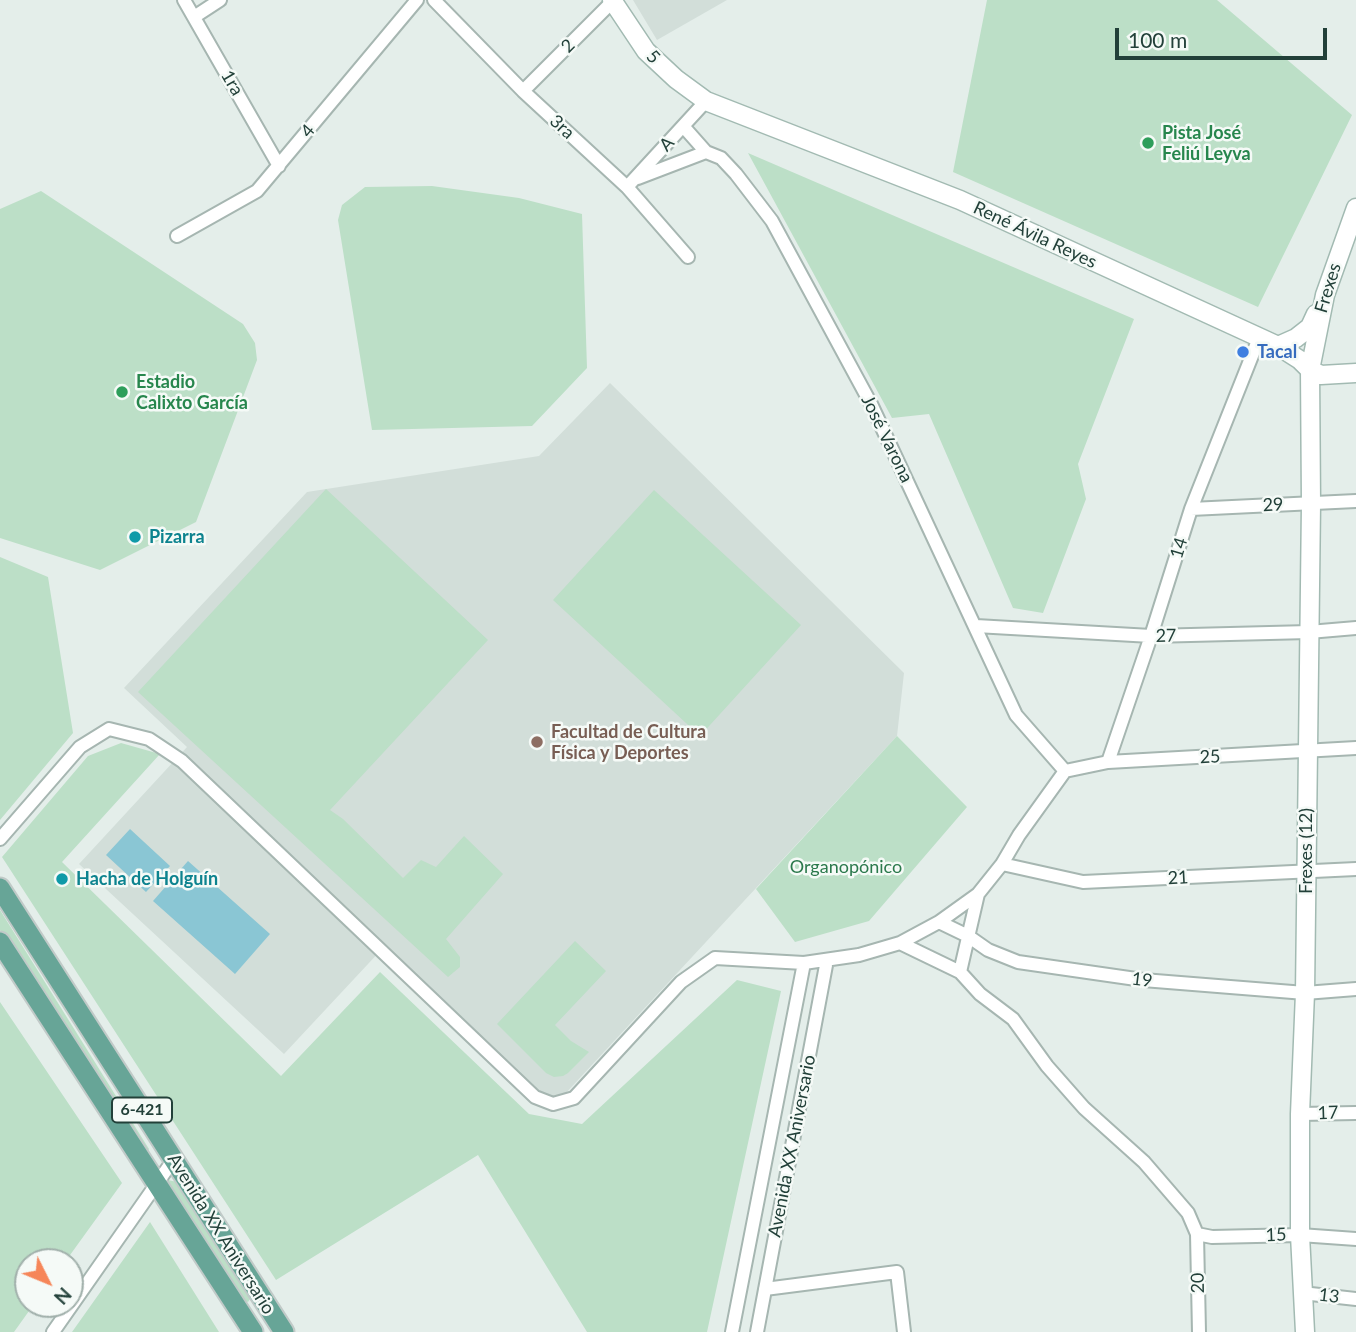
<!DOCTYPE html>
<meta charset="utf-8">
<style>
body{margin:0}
#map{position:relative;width:1356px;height:1332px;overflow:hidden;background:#e4eeea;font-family:Lato,sans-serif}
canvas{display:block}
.north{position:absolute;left:14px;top:1248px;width:70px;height:70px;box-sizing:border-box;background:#f5faf7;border:2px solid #a1b0ab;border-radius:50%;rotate:133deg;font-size:19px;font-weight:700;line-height:28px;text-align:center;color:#224039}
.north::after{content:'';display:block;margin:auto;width:24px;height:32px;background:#f68659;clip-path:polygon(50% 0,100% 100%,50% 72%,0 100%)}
.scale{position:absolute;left:1115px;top:28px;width:212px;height:32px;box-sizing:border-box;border:4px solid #224039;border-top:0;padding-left:9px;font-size:21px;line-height:24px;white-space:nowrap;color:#224039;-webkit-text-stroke:5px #f5faf7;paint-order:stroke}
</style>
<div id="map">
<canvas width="1356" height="1332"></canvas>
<div class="north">N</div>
<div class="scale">100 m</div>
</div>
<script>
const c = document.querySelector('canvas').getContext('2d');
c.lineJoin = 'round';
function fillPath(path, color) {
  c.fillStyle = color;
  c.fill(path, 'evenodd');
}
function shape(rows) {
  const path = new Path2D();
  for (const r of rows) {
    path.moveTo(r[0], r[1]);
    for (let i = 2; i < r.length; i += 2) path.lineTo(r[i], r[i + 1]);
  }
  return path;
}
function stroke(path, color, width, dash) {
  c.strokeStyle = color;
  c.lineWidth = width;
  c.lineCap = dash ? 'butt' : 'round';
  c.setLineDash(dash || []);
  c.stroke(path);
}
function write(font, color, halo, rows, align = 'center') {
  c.font = font + ' Lato,sans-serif';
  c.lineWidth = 5;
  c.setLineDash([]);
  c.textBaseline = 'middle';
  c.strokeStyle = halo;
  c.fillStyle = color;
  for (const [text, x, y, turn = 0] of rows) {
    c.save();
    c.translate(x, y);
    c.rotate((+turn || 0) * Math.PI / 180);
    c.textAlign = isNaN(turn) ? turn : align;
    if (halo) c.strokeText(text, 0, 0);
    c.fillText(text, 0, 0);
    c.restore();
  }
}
const built = shape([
 [633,0,727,0,657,40],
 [610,383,904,673,897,736,552,1108,382,949,284,1054,79,864,187,747,124,688,307,492,539,456]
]);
const green = shape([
 [987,0,1217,0,1352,115,1258,307,953,172],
 [748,153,1134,319,1078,464,1086,499,1043,613,1013,608,929,414,892,418],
 [432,186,519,198,582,214,587,368,532,426,372,430,338,220,342,205,365,187],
 [41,191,243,324,255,343,257,360,196,522,100,570,0,538,0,209],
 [326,489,488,640,330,810,343,819,403,878,421,860,436,867,464,836,503,874,446,939,460,957,460,967,448,977,138,692],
 [654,490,801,625,700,736,553,600],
 [0,557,48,577,73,733,0,820],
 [897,736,967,807,869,921,795,942,756,889],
 [121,743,160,754,62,862,281,1076,380,972,529,1114,582,1124,737,980,781,991,707,1332,587,1332,478,1155,276,1280,2,857,88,756],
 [0,910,149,1149,146,1154,141,1153,0,930],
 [575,941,606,971,555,1025,571,1041,589,1052,568,1073,563,1076,554,1077,546,1073,497,1024],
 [0,1002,122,1183,65,1262,28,1262,28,1304,34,1304,14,1332,0,1332],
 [168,1180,177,1182,252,1296,248,1302,240,1299,167,1185],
 [150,1222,219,1332,72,1332]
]);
const water = shape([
 [130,829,170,866,146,892,106,855],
 [188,861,270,934,235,974,153,901]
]);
const street = shape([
 [184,0,279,166],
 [434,0,523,91,627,187,688,257],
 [194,17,220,0],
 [523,91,613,1],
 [683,126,706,152,721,158,736,174,772,221,871,404,1016,715,1065,771],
 [638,178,706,152],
 [627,187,706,101],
 [177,236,257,191,417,0],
 [1191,509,1356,501],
 [976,626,1151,636,1309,632,1356,628],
 [1108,762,1151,636,1191,509,1259,338],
 [1065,771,1108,762,1356,748],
 [0,839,80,747,109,729,149,739,182,761,535,1097,553,1104,574,1098,681,982,715,958,804,963,859,955,900,943,939,922,978,894,1002,864,1019,835,1065,771],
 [1002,864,1083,882,1356,869],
 [939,922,968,936,988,950,1018,962,1143,980,1305,993,1356,989],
 [900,943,960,972,980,994,1013,1019,1047,1066,1084,1108,1144,1162,1188,1213,1197,1234,1199,1332],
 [960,972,978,894],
 [1300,1114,1356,1113],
 [1197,1234,1212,1237,1300,1235,1356,1239],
 [765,1289,897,1272,904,1332],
 [1302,1293,1356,1299],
 [53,1332,174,1159],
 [732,1332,804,963],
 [757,1332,827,960]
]);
const secondary = shape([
 [612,0,646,51,676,79,706,101,960,200,1278,346,1300,360,1310,370,1321,375,1356,373],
 [1278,346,1296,338,1310,327,1316,314],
 [1305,1332,1300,1235,1300,1114,1305,993,1311,504,1310,370,1325,295,1356,208]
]);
const primary = shape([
 [0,888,284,1332],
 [0,942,253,1332]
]);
const markers = [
 [1148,143,7,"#2e9e5b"],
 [1243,352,7,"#3f7fe0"],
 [122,392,7,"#2e9e5b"],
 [135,537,7,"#0f9aa8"],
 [537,742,7,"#8d6e63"],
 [62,879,7,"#0f9aa8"]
];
const shields = [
 [142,1110,60]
];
const shieldNames = [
 ["6-421",142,1110]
];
const streetNames = [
 ["2",568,46,-45],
 ["5",653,57,46],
 ["1ra",232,83,60],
 ["3ra",562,127,43],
 ["4",308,131,-50],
 ["A",667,144,-47],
 ["René Ávila Reyes",1035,235,25],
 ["Frexes",1328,288,-73],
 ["José Varona",887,439,64],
 ["29",1273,505,-3],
 ["14",1179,548,-73],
 ["27",1166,636,-1],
 ["25",1210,757,-3],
 ["Frexes (12)",1306,851,-90],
 ["21",1178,878,-3],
 ["19",1142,980,7],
 ["17",1328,1113,-2],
 ["Avenida XX Aniversario",792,1146,-79],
 ["Avenida XX Aniversario",221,1234,58],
 ["15",1276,1235,-2],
 ["20",1198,1283,-91],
 ["13",1329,1296,7]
];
const leisureNames = [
 ["Pista José",1162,133],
 ["Feliú Leyva",1162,154],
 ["Estadio",136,382],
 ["Calixto García",136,403]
];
const shopNames = [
 ["Tacal",1257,352]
];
const cultureNames = [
 ["Pizarra",149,537],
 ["Hacha de Holguín",76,879]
];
const educationNames = [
 ["Facultad de Cultura",551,732],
 ["Física y Deportes",551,753]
];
const parkNames = [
 ["Organopónico",846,867]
];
fillPath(built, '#d2ded9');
fillPath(green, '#bcdfc7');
fillPath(water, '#8ac6d4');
stroke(street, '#a6b6b1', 16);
stroke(secondary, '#a2bab2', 21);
stroke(primary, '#c1cac8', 23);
stroke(street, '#fff', 12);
stroke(secondary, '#fff', 18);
stroke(primary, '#67a597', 19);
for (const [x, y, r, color] of markers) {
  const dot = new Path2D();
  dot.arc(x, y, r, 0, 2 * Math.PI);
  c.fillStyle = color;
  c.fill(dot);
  stroke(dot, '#f5faf7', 2.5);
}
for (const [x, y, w] of shields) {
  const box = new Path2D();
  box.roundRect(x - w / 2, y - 12.5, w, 25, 5);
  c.fillStyle = '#f5faf7';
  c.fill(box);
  stroke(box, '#224039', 2);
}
write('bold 16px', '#224039', null, shieldNames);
write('18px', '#224039', '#f5faf7', streetNames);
write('bold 18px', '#27864d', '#f5faf7', leisureNames, 'left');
write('bold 18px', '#366cbe', '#f5faf7', shopNames, 'left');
write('bold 18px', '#0d838f', '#f5faf7', cultureNames, 'left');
write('bold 18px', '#785e54', '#f5faf7', educationNames, 'left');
write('18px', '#2b794c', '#f5faf7', parkNames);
</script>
